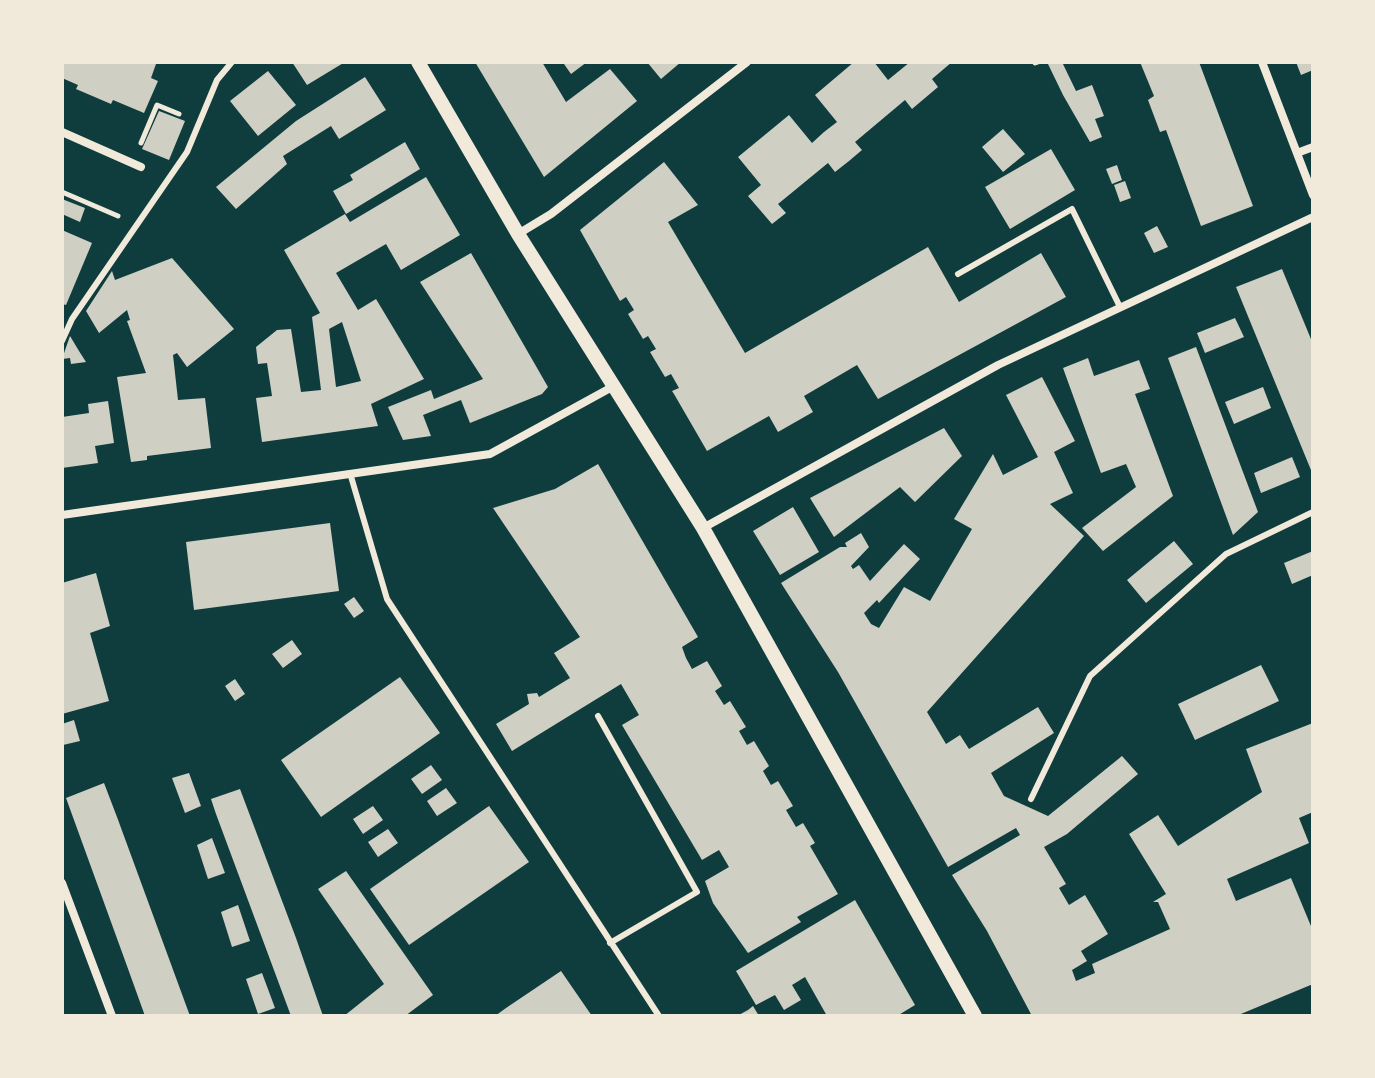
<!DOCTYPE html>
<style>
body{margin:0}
#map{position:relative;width:1375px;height:1078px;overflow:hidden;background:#0f3d3e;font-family:Poppins,sans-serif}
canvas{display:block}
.frame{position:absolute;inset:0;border:64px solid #f1e9da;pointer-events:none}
</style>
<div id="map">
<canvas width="1375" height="1078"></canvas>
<div class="frame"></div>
</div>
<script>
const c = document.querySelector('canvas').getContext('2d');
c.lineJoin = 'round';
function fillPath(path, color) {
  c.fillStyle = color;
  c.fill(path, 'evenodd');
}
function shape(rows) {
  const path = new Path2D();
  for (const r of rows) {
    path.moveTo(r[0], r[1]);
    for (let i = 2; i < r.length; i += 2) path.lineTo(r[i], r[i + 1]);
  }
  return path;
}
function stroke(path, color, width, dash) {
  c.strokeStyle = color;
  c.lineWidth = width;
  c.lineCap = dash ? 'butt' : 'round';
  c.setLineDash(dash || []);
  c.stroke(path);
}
const building = shape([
 [62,62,152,62,156,64,151,78,158,81,144,113,113,100,111,104,76,89,78,85,62,78],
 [292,62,345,62,307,85],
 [475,62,542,62,566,102,610,69,637,101,544,177],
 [567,62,587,62,571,74,564,64],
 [647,62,681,62,661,79],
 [854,62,874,62,888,80,910,62,952,62,932,79,938,87,912,109,905,100,855,142,862,150,849,161,835,172,828,163,778,204,786,213,772,224,748,196,761,185,738,157,789,115,812,143,824,132,837,122,815,95],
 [1062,62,1076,91,1092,85,1104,116,1095,119,1102,137,1090,142,1063,95,1048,64],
 [1140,62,1199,62,1253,206,1201,226,1166,130,1160,132,1148,100,1154,96],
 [1296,62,1313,62,1313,70,1301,75],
 [268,71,296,105,258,136,230,101],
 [365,77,386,110,339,139,331,126,283,156,287,164,236,209,216,187,296,121],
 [159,111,185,121,169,160,142,149],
 [1003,129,1025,154,1003,172,982,147],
 [405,142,420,169,346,214,333,191,353,180,350,175],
 [1051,149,1075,190,1010,229,985,187],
 [664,162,698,205,668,222,745,353,928,247,959,302,1041,253,1066,297,878,399,857,365,804,396,813,412,778,432,769,416,707,451,674,394,672,391,679,388,671,374,665,377,650,352,656,349,648,336,643,339,628,314,634,310,626,297,620,301,580,230],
 [1117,165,1122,180,1112,184,1106,169],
 [426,177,460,235,401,270,386,244,336,273,358,310,376,299,424,379,371,404,378,426,262,442,256,398,272,396,267,363,258,364,256,347,277,330,291,329,301,392,321,390,312,317,320,313,284,250,345,214,350,222],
 [342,322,361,381,336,387,329,329],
 [1125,181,1131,198,1120,202,1114,185],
 [62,199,85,208,80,222,62,214],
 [1157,226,1168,247,1154,253,1144,233],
 [62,230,92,243,66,305,62,304],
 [471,253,548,387,542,394,470,423,461,400,423,415,431,436,403,440,388,407,431,390,434,399,483,379,420,282],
 [172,258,234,329,187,367,177,353,173,355,178,400,205,398,211,448,147,456,147,460,131,462,117,377,146,373,127,321,130,320,127,310,99,333,86,311,112,271,115,280],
 [1282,269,1313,344,1313,475,1236,287],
 [1235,318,1244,337,1205,353,1197,333],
 [70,336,79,351,86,362,71,364,70,358,62,359],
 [1196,347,1258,512,1233,535,1168,358],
 [1088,358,1094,376,1139,360,1150,389,1135,394,1173,496,1103,551,1082,528,1136,487,1126,464,1101,473,1063,368],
 [1042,377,1075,441,1054,452,1073,493,1050,504,1084,536,927,712,946,744,960,735,969,749,1038,707,1054,733,991,773,1004,796,1048,816,1122,756,1138,774,1067,834,1044,847,1066,884,1059,888,1069,905,1085,895,1108,934,1081,951,1087,961,1072,970,1076,981,1095,973,1092,964,1170,929,1158,902,1153,902,1166,894,1129,834,1158,815,1178,846,1262,792,1246,749,1313,723,1313,812,1299,818,1309,843,1227,879,1236,901,1291,878,1313,931,1313,984,1236,1016,1032,1016,987,931,952,875,1020,835,1016,828,948,867,838,672,781,583,840,547,847,547,845,543,861,533,869,547,851,566,853,569,859,565,870,581,904,544,920,559,879,603,877,600,864,613,871,624,879,628,904,587,930,601,972,529,954,519,993,454,1003,475,1038,457,1006,395],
 [1263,387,1271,408,1234,424,1225,402],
 [108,401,114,443,95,446,98,463,62,468,62,417,89,413,88,404],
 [944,428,962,456,915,502,900,487,834,537,810,498],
 [1292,457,1300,477,1261,493,1254,473],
 [598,464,698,637,682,647,686,658,692,669,707,661,722,686,715,691,724,705,730,701,746,727,739,731,747,745,754,741,769,766,763,771,771,785,778,781,793,806,786,810,796,827,803,823,815,843,810,846,838,894,797,917,801,922,748,953,713,903,705,881,729,867,719,850,702,860,622,725,639,715,621,684,512,751,496,724,529,704,527,694,537,693,539,697,570,678,554,653,580,637,493,508,555,489],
 [793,507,819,552,780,575,753,531],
 [330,523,339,591,194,610,186,542],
 [1174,541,1193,564,1146,603,1127,580],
 [1313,551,1313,575,1292,584,1284,563],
 [96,573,110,626,90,633,109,701,62,714,62,583],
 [354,597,364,611,354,618,344,604],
 [292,640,302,654,283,668,272,654],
 [1261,665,1279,701,1195,740,1178,704],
 [400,677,440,733,321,817,281,760],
 [235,679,245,694,235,701,225,686],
 [74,720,80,741,63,745,62,724],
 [431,765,442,780,422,794,411,779],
 [189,773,201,806,185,813,172,778],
 [104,783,117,817,190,1016,145,1016,127,966,66,798],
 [446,788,457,803,437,816,427,801],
 [240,789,296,938,323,1016,291,1016,216,814,211,799],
 [373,806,383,820,363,834,353,819],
 [489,806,529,862,409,945,370,889],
 [388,829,398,843,378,857,368,842],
 [212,838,225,873,208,879,197,845],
 [346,871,433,995,405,1016,344,1016,384,984,318,889],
 [855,900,915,1005,897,1016,827,1016,805,977,792,985,801,1000,784,1010,775,995,756,1005,736,971],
 [238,905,250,941,232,947,221,912],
 [561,971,592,1016,495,1016,506,1008],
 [262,973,275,1008,258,1014,246,979],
 [753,1006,759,1016,737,1016,748,1010]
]);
const path = shape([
 [1035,63,1038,62],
 [141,143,157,105,179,114],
 [62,192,118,216]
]);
const service = shape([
 [958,274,1072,209,1120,307],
 [62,341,72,319,187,152,217,80,232,62],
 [350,473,387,599,659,1016],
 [598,716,697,892,610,943],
 [1031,799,1090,676,1226,554,1313,512]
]);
const minor = shape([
 [1262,62,1313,195],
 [62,132,141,167],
 [1297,153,1313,147],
 [518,234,551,214,747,62],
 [62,515,490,454,614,386],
 [703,528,998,365,1313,217],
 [62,883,112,1016]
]);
const tertiary = shape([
 [418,62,518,234,703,528,975,1016]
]);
fillPath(building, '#cfcfc3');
stroke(path, '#f1e9da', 5);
stroke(service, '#f1e9da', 6);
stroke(minor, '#f1e9da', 8);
stroke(tertiary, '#f1e9da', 14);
</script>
